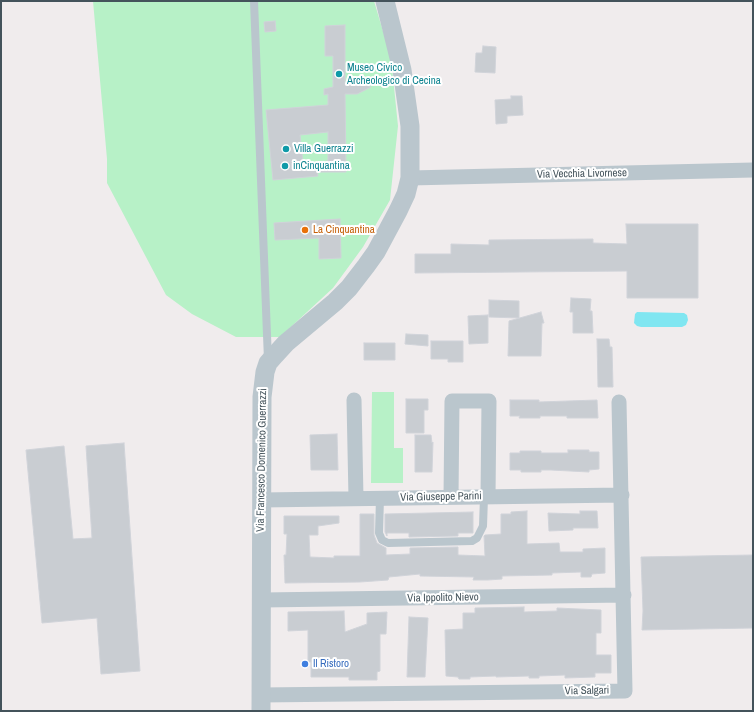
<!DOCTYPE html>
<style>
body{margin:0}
#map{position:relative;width:754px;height:712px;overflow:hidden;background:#f0eced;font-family:"Archivo Narrow",sans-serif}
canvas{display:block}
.frame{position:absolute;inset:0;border:2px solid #44535b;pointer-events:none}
</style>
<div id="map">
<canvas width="754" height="712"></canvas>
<div class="frame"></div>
</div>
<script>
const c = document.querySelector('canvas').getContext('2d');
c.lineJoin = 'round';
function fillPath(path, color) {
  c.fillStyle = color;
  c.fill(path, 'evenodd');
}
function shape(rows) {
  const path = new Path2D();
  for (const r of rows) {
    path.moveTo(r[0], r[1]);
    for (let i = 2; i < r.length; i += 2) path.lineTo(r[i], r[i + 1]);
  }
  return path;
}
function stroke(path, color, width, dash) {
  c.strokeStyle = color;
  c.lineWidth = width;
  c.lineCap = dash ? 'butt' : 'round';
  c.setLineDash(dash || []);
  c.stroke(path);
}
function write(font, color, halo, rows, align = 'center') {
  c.font = font + ' "Archivo Narrow",sans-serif';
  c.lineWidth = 4;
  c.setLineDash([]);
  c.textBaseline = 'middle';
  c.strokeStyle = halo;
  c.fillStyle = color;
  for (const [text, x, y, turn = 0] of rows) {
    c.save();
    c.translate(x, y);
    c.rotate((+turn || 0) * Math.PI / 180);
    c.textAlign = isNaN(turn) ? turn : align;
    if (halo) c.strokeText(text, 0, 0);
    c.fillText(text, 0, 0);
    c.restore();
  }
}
const green = shape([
 [93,1,374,1,391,58,398,126,390,200,363,247,333,288,280,337,236,337,192,314,166,295,107,183,107,159],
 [372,392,394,392,394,448,403,448,403,483,371,483]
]);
const water = shape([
 [637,312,684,313,687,315,688,320,686,325,682,327,641,327,637,326,634,323,635,314]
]);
const building = shape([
 [275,21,276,31,265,32,264,22,275,21],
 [345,25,345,85,357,82,371,87,357,94,345,94,346,172,317,172,318,176,273,180,266,110,328,105,328,94,324,95,324,89,333,87,333,56,325,56,325,26,345,25],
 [328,132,328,161,303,164,300,135,328,132],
 [483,46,496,47,495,73,475,72,476,53,482,53,483,46],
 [511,96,522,96,523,115,507,116,507,123,496,124,495,100,511,99,511,96],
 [340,219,341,258,319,259,319,238,275,240,274,223,340,219],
 [626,224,698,224,698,298,627,298,627,271,415,273,415,254,451,254,451,244,489,245,489,240,593,239,593,243,627,244,626,224],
 [571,298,591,299,590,311,592,311,593,333,573,333,573,312,570,312,571,298],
 [489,300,519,301,519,318,489,317,489,300],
 [541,312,544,323,542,323,541,356,508,356,509,321,541,312],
 [488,315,488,343,469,344,468,316,488,315],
 [406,334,428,335,428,346,405,344,406,334],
 [597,339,609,339,610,347,612,347,613,387,598,387,597,339],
 [431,341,463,341,463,362,448,362,448,359,431,359,431,341],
 [364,343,395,343,395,360,364,360,364,343],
 [406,399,428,399,428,410,424,410,424,433,406,433,406,399],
 [510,400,539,400,539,402,597,400,598,418,567,418,567,416,540,416,540,418,519,418,520,416,510,416,510,400],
 [337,434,338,470,311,470,310,435,337,434],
 [415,435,431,435,432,443,433,442,432,472,415,472,415,435],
 [124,443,140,671,101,674,97,618,42,623,26,450,64,446,73,539,92,538,86,446,124,443],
 [568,450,589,450,589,452,599,452,599,469,589,470,589,472,551,470,541,470,541,472,521,472,521,470,510,470,510,453,520,453,520,451,541,451,541,453,568,453,568,450],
 [527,511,527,544,559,543,560,552,583,552,583,549,605,548,605,573,592,574,591,577,581,577,581,572,552,573,552,575,502,576,502,579,488,580,473,580,474,577,420,576,420,574,389,577,388,580,360,582,285,583,284,555,286,555,287,534,284,534,284,516,339,516,339,523,318,526,318,535,309,535,310,557,334,558,334,556,360,556,360,514,374,514,374,535,377,543,386,548,386,555,410,554,410,548,458,547,458,555,485,556,484,536,485,535,501,534,501,514,511,514,511,512,527,511],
 [580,511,597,511,598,528,573,528,573,530,549,531,548,513,580,514,580,511],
 [473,512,473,533,458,533,458,536,409,537,409,533,387,533,387,536,385,532,385,514,473,512],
 [753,555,753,628,642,630,643,611,641,557,753,555],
 [524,607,524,612,557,611,557,608,601,610,601,633,596,633,596,655,611,655,611,673,595,673,595,677,565,678,565,675,539,676,539,678,529,678,529,676,496,677,496,676,470,677,470,679,459,679,458,677,446,676,445,630,463,629,463,613,475,613,475,608,524,607],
 [344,611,345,632,367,624,367,613,387,612,386,634,380,634,380,671,377,672,377,680,349,680,349,677,311,677,311,662,308,662,308,630,288,631,288,612,344,611],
 [409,617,428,618,425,677,407,677,409,617]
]);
const service = shape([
 [254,1,268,360],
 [380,498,379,533,382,540,388,543,472,541,477,538,483,526,484,497]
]);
const minor = shape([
 [410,178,753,170],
 [354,400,356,498],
 [451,497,452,401,489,401,488,497],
 [261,500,622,495],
 [262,600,624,595],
 [260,695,625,691,619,402]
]);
const tertiary = shape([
 [261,711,262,397,265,372,268,363,275,355,286,343,335,302,349,288,366,266,376,252,398,211,406,194,410,178,410,126,402,70,385,1]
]);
const markers = [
 [339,74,4,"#0f9aa8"],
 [286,149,4,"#0f9aa8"],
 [285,166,4,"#0f9aa8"],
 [305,230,4,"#e8710a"],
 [305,664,4,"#3f7fe0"]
];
const cultureNames = [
 ["Museo Civico",347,68],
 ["Archeologico di Cecina",347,81],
 ["Villa Guerrazzi",294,149],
 ["inCinquantina",293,166]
];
const streetNames = [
 ["Via Vecchia Livornese",582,174,-1],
 ["Via Francesco Domenico Guerrazzi",262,460,-89],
 ["Via Giuseppe Parini",441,497,-1],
 ["Via Ippolito Nievo",443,598,-1],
 ["Via Salgari",587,691,-1]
];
const foodNames = [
 ["La Cinquantina",313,230]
];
const shopNames = [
 ["Il Ristoro",313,664]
];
fillPath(green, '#b7f1c7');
fillPath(water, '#80e6f1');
fillPath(building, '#c9cdd2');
stroke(building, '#d0d3d9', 1);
stroke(service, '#bac6cd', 8);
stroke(minor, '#bac6cd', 15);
stroke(tertiary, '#bac6cd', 19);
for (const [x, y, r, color] of markers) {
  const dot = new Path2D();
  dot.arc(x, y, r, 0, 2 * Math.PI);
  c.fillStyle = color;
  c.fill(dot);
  stroke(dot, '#fff', 1.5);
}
write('11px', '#0d838f', '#fff', cultureNames, 'left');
write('11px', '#44535b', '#fff', streetNames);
write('11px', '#c56008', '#fff', foodNames, 'left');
write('11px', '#366cbe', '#fff', shopNames, 'left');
</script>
